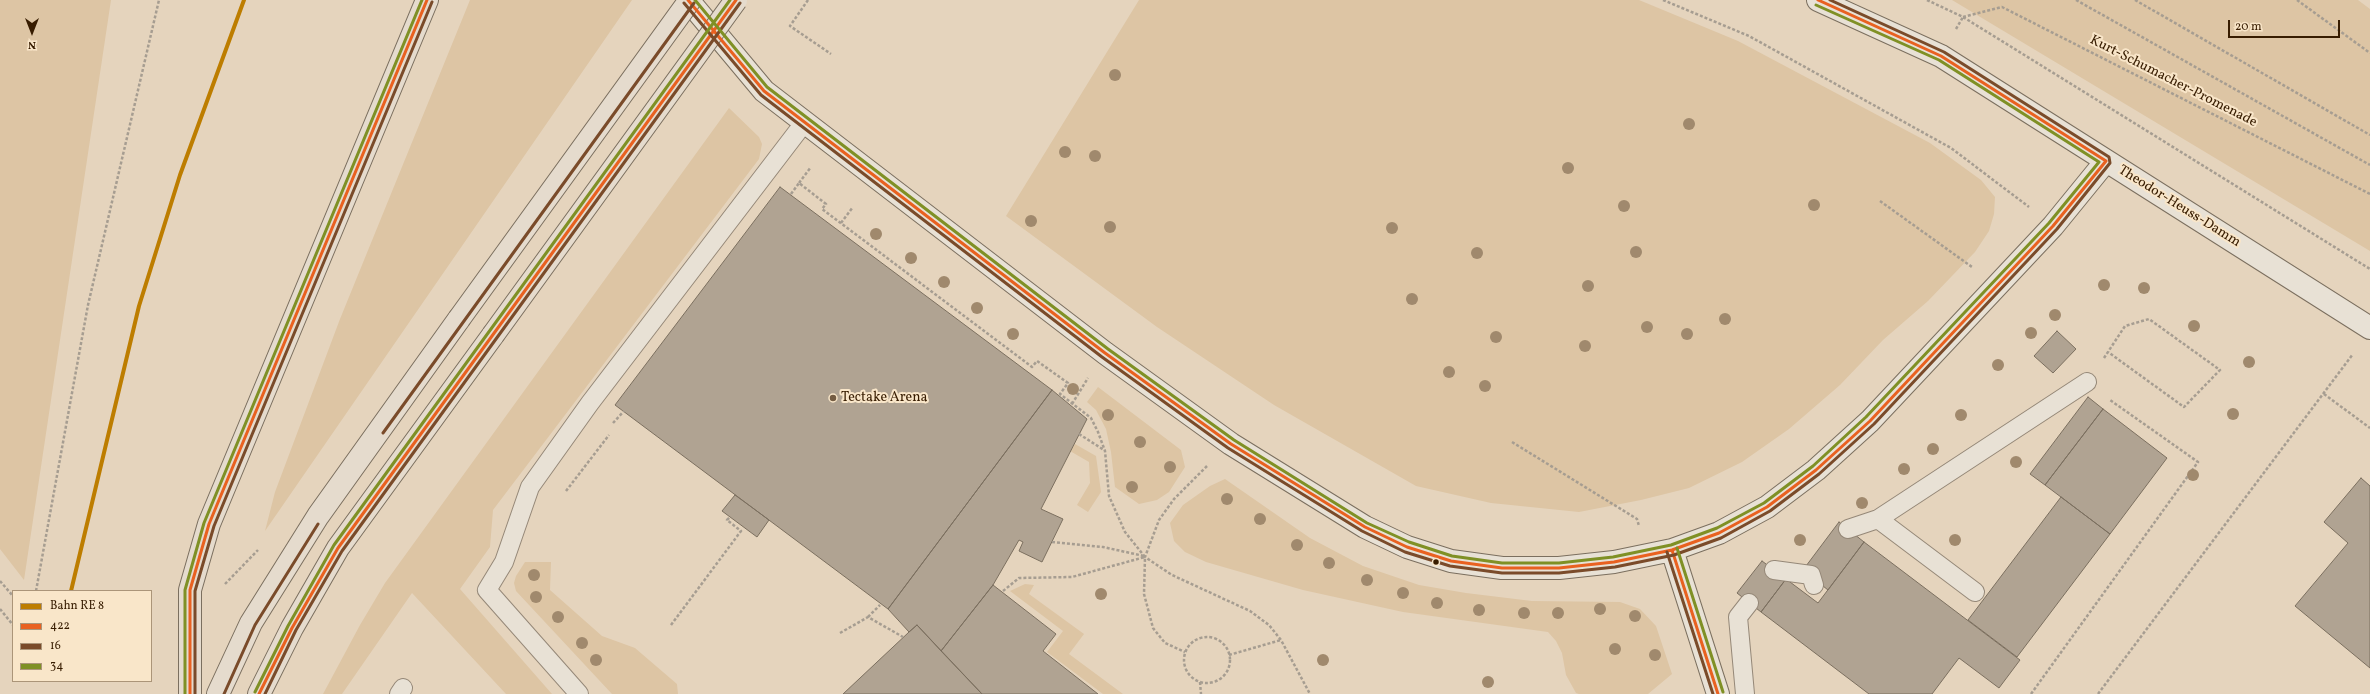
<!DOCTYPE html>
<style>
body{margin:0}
#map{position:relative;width:2370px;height:694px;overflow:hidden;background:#e5d4bd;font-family:Vollkorn,serif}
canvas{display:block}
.legend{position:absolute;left:12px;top:590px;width:140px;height:92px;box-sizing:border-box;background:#f9e6c9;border:1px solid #ab9579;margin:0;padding:5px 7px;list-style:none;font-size:12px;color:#371c00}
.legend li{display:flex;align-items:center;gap:8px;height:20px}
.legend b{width:20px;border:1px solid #ab9579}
.north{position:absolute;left:12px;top:12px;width:40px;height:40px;-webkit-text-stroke:3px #f9e6c9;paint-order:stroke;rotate:180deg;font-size:11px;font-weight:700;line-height:16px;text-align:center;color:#371c00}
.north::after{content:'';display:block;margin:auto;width:14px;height:18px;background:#371c00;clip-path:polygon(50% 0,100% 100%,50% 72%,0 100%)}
.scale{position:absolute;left:2228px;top:20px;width:112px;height:18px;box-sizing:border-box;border:2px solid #371c00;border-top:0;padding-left:5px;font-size:12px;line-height:14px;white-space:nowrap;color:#371c00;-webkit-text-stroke:3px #f9e6c9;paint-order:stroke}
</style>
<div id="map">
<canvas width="2370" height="694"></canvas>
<ul class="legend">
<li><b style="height:5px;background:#bd7d00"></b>Bahn RE 8</li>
<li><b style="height:5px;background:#e96120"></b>422</li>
<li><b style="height:5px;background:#7a4b2a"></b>16</li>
<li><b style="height:5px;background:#7f9025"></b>34</li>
</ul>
<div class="north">N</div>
<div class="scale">20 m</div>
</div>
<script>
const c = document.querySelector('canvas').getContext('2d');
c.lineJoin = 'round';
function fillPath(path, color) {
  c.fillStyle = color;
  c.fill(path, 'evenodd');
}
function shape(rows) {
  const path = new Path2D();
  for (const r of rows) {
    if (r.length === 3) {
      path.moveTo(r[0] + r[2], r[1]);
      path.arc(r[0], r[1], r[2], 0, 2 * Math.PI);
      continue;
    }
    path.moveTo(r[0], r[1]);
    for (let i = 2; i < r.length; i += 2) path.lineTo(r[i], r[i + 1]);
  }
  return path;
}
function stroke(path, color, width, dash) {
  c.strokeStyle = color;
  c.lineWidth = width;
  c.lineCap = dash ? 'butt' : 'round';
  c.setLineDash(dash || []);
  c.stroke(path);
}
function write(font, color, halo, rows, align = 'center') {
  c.font = font + ' Vollkorn,serif';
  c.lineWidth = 4;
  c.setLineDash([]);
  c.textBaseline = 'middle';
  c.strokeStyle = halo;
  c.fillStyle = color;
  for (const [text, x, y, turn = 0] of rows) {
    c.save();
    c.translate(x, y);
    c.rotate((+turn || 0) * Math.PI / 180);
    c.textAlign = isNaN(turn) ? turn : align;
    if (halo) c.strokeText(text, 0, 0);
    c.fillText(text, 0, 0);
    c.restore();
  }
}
const green = shape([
 [0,0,111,0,24,580,0,549],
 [470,0,632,0,265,531,275,492,340,319],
 [1139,0,1639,0,1738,41,1930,143,1981,180,1995,197,1994,214,1989,231,1975,252,1928,301,1883,340,1840,385,1789,429,1742,462,1689,488,1641,500,1579,512,1491,503,1416,486,1274,405,1157,327,1006,216],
 [1952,0,2358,0,2370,9,2370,251],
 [729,108,759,137,762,144,759,159,493,510,490,547,460,589,552,694,506,694,412,593,342,694,323,694,360,625,385,583],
 [1098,387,1181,450,1185,467,1169,492,1157,500,1139,504,1115,487,1111,452,1106,429,1096,410,1087,402],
 [1075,444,1096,456,1101,492,1088,512,1077,505,1090,483,1089,462,1070,451],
 [1225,479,1310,538,1363,566,1419,585,1466,593,1532,601,1620,602,1640,609,1656,626,1672,674,1648,694,1579,694,1576,693,1566,675,1562,653,1556,641,1548,632,1403,612,1303,590,1206,562,1185,552,1174,541,1170,523,1183,505,1210,486],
 [525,562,551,562,550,590,602,636,635,648,677,684,678,694,612,694,516,591,514,583,516,576],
 [1025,584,1034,585,1029,594,1084,634,1069,654,1123,694,1103,694,1047,652,1063,631,1010,591]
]);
const building = shape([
 [780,187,1052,390,888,609,615,405,780,187],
 [2057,331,2076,349,2053,373,2034,356,2057,331],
 [1052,390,1087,419,1041,509,1063,519,1042,562,1019,551,1023,542,1019,540,993,585,941,651,917,625,909,632,888,609,1052,390],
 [2088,397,2103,409,2045,485,2030,474,2088,397],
 [2103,409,2167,458,2110,534,2045,485,2103,409],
 [2361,478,2370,486,2370,668,2295,606,2348,543,2324,522,2361,478],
 [735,495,769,520,757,537,722,511,735,495],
 [2061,497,2110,534,2017,657,1968,620,2061,497],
 [1839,522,1864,542,1828,590,1803,570,1839,522],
 [1864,542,2020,660,1999,688,1959,658,1932,694,1869,694,1761,612,1786,579,1818,603,1864,542],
 [1762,561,1786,579,1761,612,1737,593,1762,561],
 [993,585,1056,634,1043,651,1098,694,982,694,941,651,993,585],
 [917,625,982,694,843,694,909,632,917,625]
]);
const path = shape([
 [808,0,790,26,831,54],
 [1663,0,1749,36,1951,148,2029,207],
 [1927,0,1963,17,2370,269],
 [2076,0,2370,165],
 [2135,0,2370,135],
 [2297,0,2370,53],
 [1963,17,2002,7,2370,194],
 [1956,29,1963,17],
 [799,183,811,167],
 [791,194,799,183,826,204,822,209,1032,367,1037,361,1068,383,1060,394,1091,418,1098,432,1105,451,1109,496,1125,532,1145,557,1144,594,1153,628,1165,643,1185,652],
 [1880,201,1972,267],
 [841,223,853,207],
 [2104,358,2125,326,2149,319,2220,370,2184,407,2108,352],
 [2324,394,2370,428],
 [1072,404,1088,378],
 [613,423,624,411],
 [1079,434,1104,450],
 [1512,442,1637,519,1639,526],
 [1207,466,1174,499,1159,520,1145,557,1172,575,1250,611,1269,625,1281,640,1310,694],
 [566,491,609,435],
 [1052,542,1103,547,1144,556],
 [0,581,13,596],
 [225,584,258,550],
 [36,591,88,305,159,0],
 [1003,591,1019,578,1072,577,1145,557],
 [0,609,13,625],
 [868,617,880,605],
 [671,625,741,531,727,520,730,517],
 [840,633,868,617,903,637],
 [1207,660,23],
 [1229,655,1281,640],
 [1200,682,1201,694],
 [2031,694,2198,462,2110,400],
 [2098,694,2353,354]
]);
const lane = shape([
 [1878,519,1975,592],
 [1848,529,1878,519,2087,382],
 [1774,570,1811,575,1814,585],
 [399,694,403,688],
 [579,694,487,590,504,562,530,487,590,403,804,123],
 [1745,694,1738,617,1749,603]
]);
const secondary = shape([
 [688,0,764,91,1105,353,1231,444,1365,527,1407,547,1451,561,1502,568,1559,568,1614,562,1672,550,1719,533,1767,507,1816,470,1870,421,2053,226,2106,161],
 [1818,0,1941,56,2370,328],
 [1672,550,1718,694]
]);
const primary = shape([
 [190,694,190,590,209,524,427,0],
 [218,694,251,623,318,516,459,319],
 [259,694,292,628,338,548,493,335]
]);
const primaryBridge = shape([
 [459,319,690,0],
 [493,335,736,0]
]);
const bus1 = shape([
 [688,0,764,91,1105,353,1231,444,1365,527,1407,547,1451,561,1502,568,1559,568,1614,562,1672,550,1719,533,1767,507,1816,470,1870,421,2053,226,2106,161],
 [1818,0,1941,56,2106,161],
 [1672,550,1718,694],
 [190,694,190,590,209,524,427,0],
 [259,694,292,628,338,548,736,0]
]);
const bus2 = shape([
 [684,3,761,95,1102,357,1228,448,1362,531,1405,552,1450,566,1502,573,1559,573,1615,567,1674,555,1721,538,1770,511,1819,474,1874,424,2057,229,2110,163,2109,157,1944,52,1830,0],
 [383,433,694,3],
 [1667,552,1713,694],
 [195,694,195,591,214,526,432,2],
 [224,694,255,625,318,524],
 [265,694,296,630,342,551,740,3]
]);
const bus3 = shape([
 [695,0,767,87,1108,349,1234,440,1367,523,1409,542,1452,556,1502,563,1559,563,1613,557,1671,545,1717,528,1764,503,1813,466,1866,417,2049,223,2099,162,1939,60,1816,5],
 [1677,548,1723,692],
 [255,692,288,626,334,545,730,0],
 [185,694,185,590,204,523,422,0]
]);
const rail1 = shape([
 [71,591,139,306,180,175,244,0]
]);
const trees = [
 [1115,75],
 [1689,124],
 [1065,152],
 [1095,156],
 [1568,168],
 [1814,205],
 [1624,206],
 [1031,221],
 [1110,227],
 [1392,228],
 [876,234],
 [1636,252],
 [1477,253],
 [911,258],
 [944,282],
 [2104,285],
 [1588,286],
 [2144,288],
 [1412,299],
 [977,308],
 [2055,315],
 [1725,319],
 [2194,326],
 [1647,327],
 [2031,333],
 [1013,334],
 [1687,334],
 [1496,337],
 [1585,346],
 [2249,362],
 [1998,365],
 [1449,372],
 [1485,386],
 [1073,389],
 [2233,414],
 [1108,415],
 [1961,415],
 [1140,442],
 [1933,449],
 [2016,462],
 [1170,467],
 [1904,469],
 [2193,475],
 [1132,487],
 [1227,499],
 [1862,503],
 [1260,519],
 [1800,540],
 [1955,540],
 [1297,545],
 [1329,563],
 [534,575],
 [1367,580],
 [1403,593],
 [1101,594],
 [536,597],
 [1437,603],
 [1600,609],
 [1479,610],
 [1524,613],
 [1558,613],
 [1635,616],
 [558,617],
 [582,643],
 [1615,649],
 [1655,655],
 [596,660],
 [1323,660],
 [1488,682]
];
const markers = [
 [833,398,4,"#745c42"],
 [1436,562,3.5,"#371c00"]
];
const streetNames = [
 ["Kurt-Schumacher-Promenade",2173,82,27],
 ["Theodor-Heuss-Damm",2179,207,32]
];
const poiNames = [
 ["Tectake Arena",841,398]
];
fillPath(green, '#ddc5a4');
fillPath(building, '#b0a392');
stroke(building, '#7b6f5f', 1);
stroke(lane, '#958878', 20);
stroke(secondary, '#7b6f5f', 24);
stroke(primary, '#7b6f5f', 24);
stroke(path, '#a69d91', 2.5, [3, 2]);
stroke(lane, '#e8e1d5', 18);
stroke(secondary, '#e8e1d5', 22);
stroke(primary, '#e5dbcd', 22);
stroke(primaryBridge, '#7b6f5f', 24, []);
stroke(primaryBridge, '#e5dbcd', 22);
stroke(bus1, '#e96120', 3);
stroke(bus2, '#7a4b2a', 3);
stroke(bus3, '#7f9025', 3);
stroke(rail1, '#bd7d00', 4);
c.fillStyle = '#a0896d';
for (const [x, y] of trees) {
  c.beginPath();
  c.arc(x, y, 6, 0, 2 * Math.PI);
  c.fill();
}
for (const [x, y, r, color] of markers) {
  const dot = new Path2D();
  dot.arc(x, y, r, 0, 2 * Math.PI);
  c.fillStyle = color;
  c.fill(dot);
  stroke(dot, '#f9e6c9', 1.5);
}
write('14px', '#371c00', '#f9e6c9', streetNames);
write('14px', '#371c00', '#f9e6c9', poiNames, 'left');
</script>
